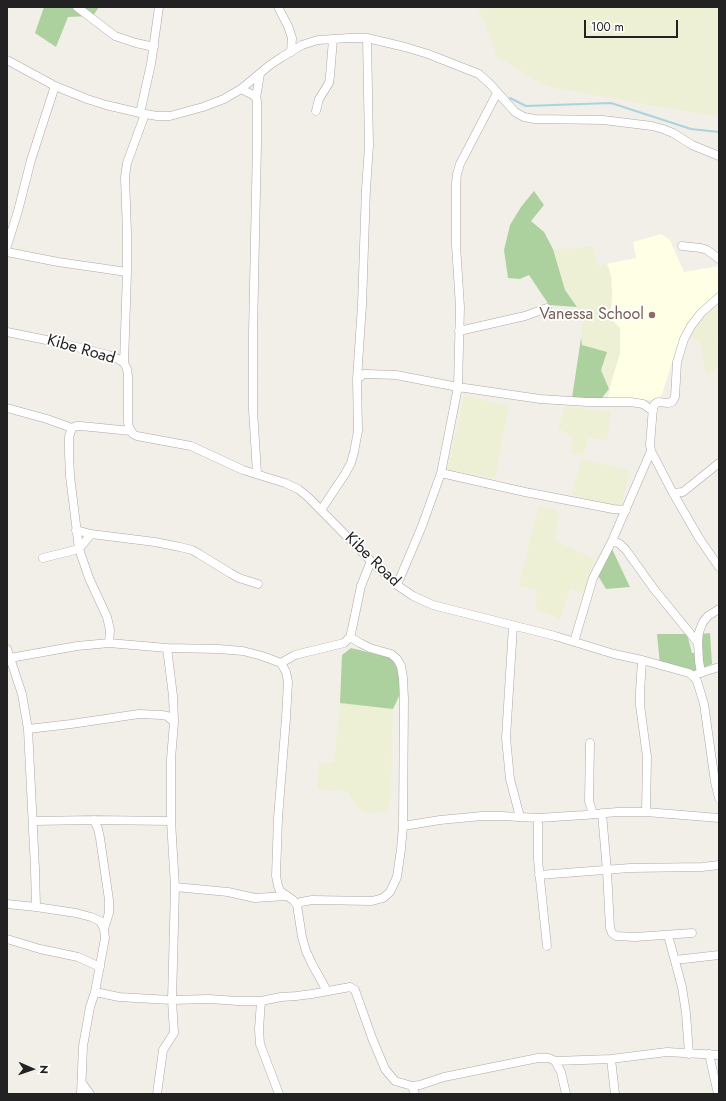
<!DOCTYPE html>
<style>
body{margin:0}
#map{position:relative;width:726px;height:1101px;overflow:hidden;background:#f2efe9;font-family:Jost,sans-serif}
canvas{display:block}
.frame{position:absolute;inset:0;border:8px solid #222;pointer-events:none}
.north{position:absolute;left:12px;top:1049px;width:40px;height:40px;-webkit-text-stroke:3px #fff;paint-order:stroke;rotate:92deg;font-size:11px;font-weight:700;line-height:16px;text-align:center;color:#222}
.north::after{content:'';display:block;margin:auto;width:14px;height:18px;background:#222;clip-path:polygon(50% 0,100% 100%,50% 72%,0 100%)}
.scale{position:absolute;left:584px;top:20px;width:94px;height:18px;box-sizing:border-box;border:2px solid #222;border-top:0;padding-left:5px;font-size:12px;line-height:14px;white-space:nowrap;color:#222;-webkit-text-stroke:3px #fff;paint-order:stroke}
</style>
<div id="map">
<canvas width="726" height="1101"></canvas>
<div class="frame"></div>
<div class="north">N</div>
<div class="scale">100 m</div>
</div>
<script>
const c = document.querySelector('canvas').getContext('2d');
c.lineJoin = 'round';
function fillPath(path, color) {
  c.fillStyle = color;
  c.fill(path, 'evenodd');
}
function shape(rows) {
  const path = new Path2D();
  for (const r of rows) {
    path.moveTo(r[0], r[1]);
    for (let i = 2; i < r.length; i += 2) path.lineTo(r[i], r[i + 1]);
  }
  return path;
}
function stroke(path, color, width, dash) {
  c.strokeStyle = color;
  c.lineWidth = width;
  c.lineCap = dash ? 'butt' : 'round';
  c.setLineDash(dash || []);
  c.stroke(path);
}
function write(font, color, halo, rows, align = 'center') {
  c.font = font + ' Jost,sans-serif';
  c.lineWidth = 3.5;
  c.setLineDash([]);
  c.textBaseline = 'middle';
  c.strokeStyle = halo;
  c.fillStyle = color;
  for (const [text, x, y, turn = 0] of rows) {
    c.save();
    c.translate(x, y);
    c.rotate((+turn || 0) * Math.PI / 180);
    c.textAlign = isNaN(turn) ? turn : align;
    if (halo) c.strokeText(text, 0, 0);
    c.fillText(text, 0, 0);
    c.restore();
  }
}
const education = shape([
 [661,234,670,240,684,272,719,266,719,304,697,312,684,330,676,350,660,400,607,399,610,391,609,389,620,353,620,328,610,319,612,295,611,275,607,264,636,258,633,242]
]);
const farmland = shape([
 [477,7,719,7,719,117,548,87,497,57,485,22],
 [592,246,598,265,607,264,611,275,612,295,610,318,620,328,620,353,609,389,601,370,582,345,581,338,583,319,577,307,565,290,553,249,577,248],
 [719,304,719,339,717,340,719,343,719,368,706,376,700,344,684,330,697,312],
 [464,396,509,405,495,478,447,470],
 [565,406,611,412,607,440,589,438,583,456,571,454,573,438,558,428],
 [581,459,630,470,621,507,572,495],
 [539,505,559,512,555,540,594,559,584,594,571,588,560,619,535,609,537,591,519,585],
 [340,703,393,709,391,793,388,812,369,813,358,809,348,792,317,789,319,763,334,763]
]);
const forest = shape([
 [44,7,99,7,93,16,68,17,56,47,35,33],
 [534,191,544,205,531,221,544,232,553,249,565,290,577,307,549,305,529,275,520,279,508,278,504,250,510,225,521,207],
 [581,338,582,345,607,352,601,370,609,389,601,399,572,398],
 [612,549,630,587,606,589,597,574],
 [710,633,712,664,692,672,660,665,657,634,687,634,692,653,702,653,701,634],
 [351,648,396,659,399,677,400,694,393,709,340,703,342,655]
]);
const stream = shape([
 [510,98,526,106,611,103,691,129,719,132]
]);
const minor = shape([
 [77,7,115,36,136,43,154,47],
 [278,7,288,26,292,38,291,52],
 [7,60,55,86,87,99,106,105,140,113,157,116,170,116,203,107,224,99,241,89,270,65,282,57,302,45,318,40,349,38,367,38,405,47,428,54,479,74,490,84,515,112,524,117,535,119,603,120,652,126,663,129,673,133,692,145,719,156],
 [241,89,253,95,256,98,257,101,257,144,253,332,253,410,257,473],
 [256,98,260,74],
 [316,111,319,99,329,83,330,76,333,39],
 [140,113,151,64,159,7],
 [7,246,18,211,31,160,55,86],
 [682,246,701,248,707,250,719,259],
 [7,252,58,262,127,272],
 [719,297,701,313,691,326,684,339,677,362,675,397,672,402,668,403,658,402,656,403,653,407,650,445,651,451,673,493,699,538,719,567],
 [459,331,525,316,547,308],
 [7,332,61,343,108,355,118,359,124,363,127,369,128,376,128,422,129,427,133,434,137,436,191,446,243,470,285,483,298,489,308,497,371,561,397,585,413,596,433,605,555,636,614,654,642,660,689,673,693,676,697,681,704,704,715,782,719,798],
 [124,363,127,272,127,233,125,177,127,163,145,114],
 [357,379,364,374,367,374,396,375,458,387,540,399,587,402,631,402,643,404,653,411],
 [7,408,47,419,72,428],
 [441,473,525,492,613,509,626,510],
 [673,493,683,492,719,463],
 [321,510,345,474,351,463,354,452,358,431,357,379,362,305,366,189,369,146,367,38],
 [76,530,91,534,155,542,180,547,192,550,199,554,230,573,239,578,258,584],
 [612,541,620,544,626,550,654,589,698,643],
 [43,558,79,549,91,534],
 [397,585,422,526,441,473,458,387,460,307,456,245,456,184,457,174,460,164,497,93],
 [513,626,506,738,510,779,520,817],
 [574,642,593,578,612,541,651,451],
 [109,643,110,630,107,617,89,578,79,549,70,476,69,453,69,437,72,428,76,426,81,426,131,431],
 [7,649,22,694,28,729,35,869,36,907],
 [10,658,77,646,109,643,167,648,219,649,243,651,262,656,281,663,286,672,288,682,286,718,278,818,276,876,278,886,280,891,293,900,297,905],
 [642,660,640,692,640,705,647,757,646,812],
 [281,663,295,655,307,652,344,643,350,637,352,629,361,586,371,561],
 [701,673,699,661,698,643,699,632,703,622,708,616,719,609],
 [697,674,719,667],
 [28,729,71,724,139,714,162,715,167,716,174,722],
 [590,743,589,801,593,814],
 [602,813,607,871,610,928,612,933,616,936,635,937,692,933],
 [538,818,538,860,547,946],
 [94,820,98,829,100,838,109,900,109,913,104,929],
 [33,821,94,820,171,821],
 [403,826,440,820,482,816,501,816,538,818,585,815,617,812,646,812,719,818],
 [539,875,630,868,702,867,719,865],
 [175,887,228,892,255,898,286,896],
 [7,904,36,907,76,913,91,917,100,921,104,929,105,938,95,992,90,1007,87,1024,83,1046,81,1094],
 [668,935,682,987,686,1013,689,1054],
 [7,939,40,949,78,957,100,967],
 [675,960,719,955],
 [327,991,312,964,306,951,302,937,297,905,301,902,312,900,372,901,383,898,390,892,397,877,401,849,403,826,404,699,403,678,401,666,397,659,391,654,370,648,360,643,350,637],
 [95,992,119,997,153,999,172,1000,209,999,238,1001,261,1001,281,997,296,996,312,994,350,987,355,990,372,1038,385,1069,395,1081,412,1086,415,1094],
 [261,1001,259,1029,260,1044,279,1094],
 [709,1054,718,1094],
 [611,1059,615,1094],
 [555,1061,561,1072,566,1094],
 [82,1083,90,1094],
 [412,1086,420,1085,444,1077,538,1058,549,1058,555,1061,611,1059,667,1052,719,1055],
 [157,1094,163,1050,174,1033,172,1000,175,887,171,821,171,759,174,722,173,696,167,648]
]);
const markers = [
 [652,315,4,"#8d6e63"]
];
const educationNames = [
 ["Vanessa School",644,315]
];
const streetNames = [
 ["Kibe Road",81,350,16],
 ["Kibe Road",372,560,44]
];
fillPath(education, '#ffffe5');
fillPath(farmland, '#eef0d5');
fillPath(forest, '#add19e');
stroke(stream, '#aad3df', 2);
stroke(minor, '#a9a9a9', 9);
stroke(minor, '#fff', 8);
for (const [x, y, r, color] of markers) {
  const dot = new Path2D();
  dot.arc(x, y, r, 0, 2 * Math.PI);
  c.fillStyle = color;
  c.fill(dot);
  stroke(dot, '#fff', 1.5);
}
write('16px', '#785e54', '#fff', educationNames, 'right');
write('16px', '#222', '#fff', streetNames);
</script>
